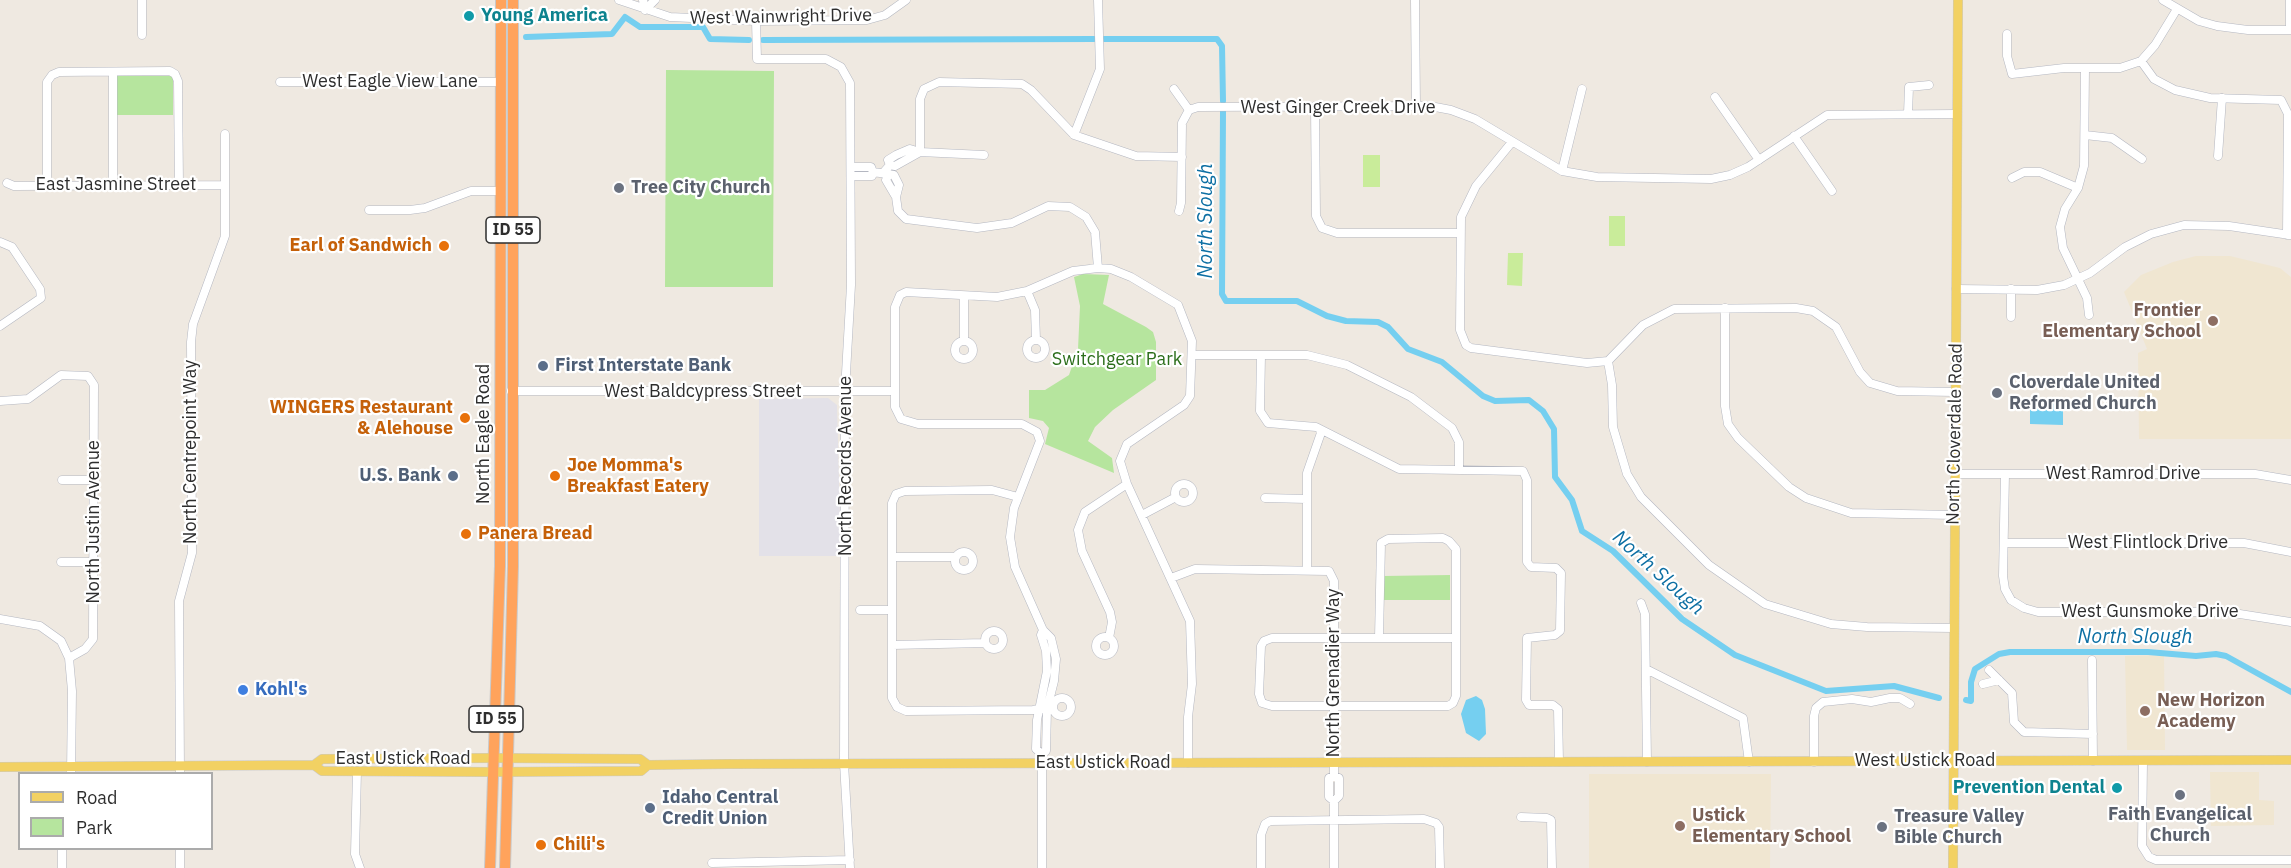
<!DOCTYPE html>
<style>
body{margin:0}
#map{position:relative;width:2291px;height:868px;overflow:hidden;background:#efe9e1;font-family:"IBM Plex Sans",sans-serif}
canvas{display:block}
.legend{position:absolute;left:18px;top:772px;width:195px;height:78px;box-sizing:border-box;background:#fff;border:2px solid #ababab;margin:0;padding:8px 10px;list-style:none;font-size:18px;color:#2e2e2e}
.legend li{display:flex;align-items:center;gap:12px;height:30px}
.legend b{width:30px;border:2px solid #ababab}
</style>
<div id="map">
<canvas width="2291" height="868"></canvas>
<ul class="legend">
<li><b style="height:8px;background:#f2d163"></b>Road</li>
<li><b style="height:16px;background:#b6e59e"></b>Park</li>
</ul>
</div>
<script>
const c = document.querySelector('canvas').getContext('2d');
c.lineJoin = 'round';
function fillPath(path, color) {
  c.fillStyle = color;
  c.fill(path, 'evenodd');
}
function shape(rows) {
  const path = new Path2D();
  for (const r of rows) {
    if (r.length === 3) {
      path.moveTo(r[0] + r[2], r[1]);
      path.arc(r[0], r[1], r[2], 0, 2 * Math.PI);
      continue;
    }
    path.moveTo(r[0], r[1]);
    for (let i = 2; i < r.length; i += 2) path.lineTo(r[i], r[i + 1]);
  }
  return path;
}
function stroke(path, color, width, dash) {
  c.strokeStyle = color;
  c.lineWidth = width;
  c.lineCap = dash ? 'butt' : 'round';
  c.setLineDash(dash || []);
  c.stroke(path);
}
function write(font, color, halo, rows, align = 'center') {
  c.font = font + ' "IBM Plex Sans",sans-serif';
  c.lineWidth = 4.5;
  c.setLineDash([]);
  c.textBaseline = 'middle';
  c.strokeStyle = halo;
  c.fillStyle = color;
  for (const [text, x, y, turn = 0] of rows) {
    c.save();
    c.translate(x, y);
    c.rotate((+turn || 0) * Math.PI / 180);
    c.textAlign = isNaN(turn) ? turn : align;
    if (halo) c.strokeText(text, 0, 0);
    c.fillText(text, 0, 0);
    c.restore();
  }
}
const industrial = shape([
 [828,398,837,405,841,556,759,556,759,399]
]);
const education = shape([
 [2196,256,2230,256,2280,268,2291,277,2291,439,2139,439,2138,353,2147,349,2124,292,2141,275,2173,262],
 [2164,655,2165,750,2127,750,2125,656],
 [2210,772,2259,772,2259,800,2274,801,2274,825,2211,826],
 [1589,774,1771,774,1770,868,1589,868]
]);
const green = shape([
 [666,70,774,71,773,287,665,287],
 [117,76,173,76,173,115,117,115],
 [1083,274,1109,275,1103,304,1146,327,1153,332,1156,342,1156,380,1113,410,1095,427,1088,441,1112,458,1114,473,1045,444,1049,428,1043,421,1029,418,1029,390,1045,390,1069,375,1078,349,1080,306,1074,277],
 [1450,575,1450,600,1384,600,1384,576]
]);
const pitch = shape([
 [1363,155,1380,155,1380,187,1363,187],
 [1609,216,1625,216,1625,246,1609,246],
 [1508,253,1523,253,1522,286,1507,285]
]);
const water = shape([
 [2030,402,2063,403,2063,425,2030,424],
 [1476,696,1482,700,1485,709,1486,734,1479,741,1466,733,1461,714,1466,700]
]);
const canal = shape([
 [526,37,612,34,625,17,640,27,703,27,710,39,749,40],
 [1104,39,1217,39,1222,46,1223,101],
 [763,40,1094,39],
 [1223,111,1222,294,1226,301,1297,301,1327,316,1346,321,1378,322,1388,327,1408,349,1442,362,1483,396,1495,401,1529,400,1543,411,1554,429,1555,477,1572,500,1582,531,1613,551,1682,619,1735,655,1826,691,1894,686,1939,698],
 [1966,700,1971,701,1971,682,1975,669,1999,654,2010,652,2148,652,2196,656,2216,654,2226,656,2291,692]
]);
const minor = shape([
 [142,0,142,35],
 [619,0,670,17,756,21,867,20,885,15,906,0],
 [643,0,645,10,655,0],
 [1415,0,1416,106],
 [2163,0,2199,21,2217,26,2248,30,2291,30],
 [2290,0,2290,30],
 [756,21,757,59,826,59,841,67,850,83,851,285,845,391,844,763,850,868],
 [2007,34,2007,56,2012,74,2064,68,2120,68,2141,61,2154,79,2175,90,2210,98,2281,100,2288,114,2287,235],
 [2141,61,2155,45,2177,9],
 [2085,68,2084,166,2078,188,2065,209,2060,227,2063,248,2087,298,2089,315],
 [280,82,501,82],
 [1174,89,1189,110],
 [1715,97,1759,160],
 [1315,106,1316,216,1322,228,1337,233,1459,233],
 [1189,110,1198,107,1430,106,1451,110,1475,119,1562,171,1597,177,1711,179,1730,175,1748,167,1827,115,1957,114],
 [1908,114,1909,87,1929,85],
 [1074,135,1100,69,1098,0],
 [2085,135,2112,138,2142,159],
 [1794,136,1832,191],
 [1512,142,1476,186,1461,217,1460,330,1466,345,1471,348,1587,363,1608,361,1643,325,1674,309,1796,308,1813,311,1836,327,1860,372,1870,383,1897,391,1955,392],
 [984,155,920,152,920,99,924,89,939,82,1022,84,1031,90,1074,135,1136,156,1182,157],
 [2218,156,2222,98],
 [851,167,871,167,873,172,894,175,899,185,896,197,886,180,888,176],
 [1562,171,1582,89],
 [883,173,890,165,888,160,896,155,910,149,920,152,895,166,890,165],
 [851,176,872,176,873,172],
 [2012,178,2024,172,2040,172,2078,188],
 [7,183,14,186,225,185],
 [113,185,113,72],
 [47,186,47,82,52,75,59,72,170,71,175,74,178,81,179,185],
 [896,197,898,211,906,219,977,228,1012,223,1048,206,1070,207,1086,217,1095,232,1098,268],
 [369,210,410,210,425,208,471,191,500,191],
 [1179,211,1181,203,1182,123,1189,110],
 [0,242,12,247,40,289,41,298,0,326],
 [1956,289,2037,290,2064,285,2090,273,2125,247,2151,234,2184,225,2229,226,2290,235],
 [1027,291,1035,310,1036,340],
 [964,296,964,341],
 [1725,308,1725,406,1728,424,1738,438,1789,487,1806,498,1851,513,1954,515],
 [2011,317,2011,289],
 [1036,349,9],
 [964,350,9],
 [1192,355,1307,355,1347,365,1411,397,1452,428,1459,442,1459,470],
 [1261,355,1260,411,1268,423,1316,427,1399,469,1523,471,1527,480,1527,562,1531,567,1556,568,1561,573,1560,631,1555,635,1527,638,1526,700,1529,705,1553,705,1558,709,1559,762],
 [1608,361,1612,385,1613,427,1627,474,1641,497,1709,565,1765,604,1831,624,1867,627,1954,628],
 [511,391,895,391],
 [0,401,28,399,61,375,88,376,94,385,93,639,85,649,69,658],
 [1954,474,2255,474,2291,480],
 [2005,474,2003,576,2005,589,2011,600,2024,608,2038,612,2227,612,2291,622],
 [62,480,95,480],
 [1184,493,9],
 [1018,497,992,490,905,491,896,494,892,503,892,698,897,707,906,711,1033,710,1052,707],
 [1265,498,1307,499],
 [1142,515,1176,497],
 [2004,543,2244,543,2291,552],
 [964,561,9],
 [892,557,956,557],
 [61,562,94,562],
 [1307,569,1307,473,1322,430],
 [1171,578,1195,569,1329,571,1334,581,1334,776,1339,778,1339,796,1334,801,1329,797,1329,778,1334,776],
 [1641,603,1645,614,1647,762],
 [860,610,892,610],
 [0,619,40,626,61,641,69,658,72,691,71,774],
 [1043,630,1015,567,1010,537,1014,508,1040,441,1037,432,1022,424,918,424,901,419,895,407,895,307,900,295,906,292,997,297,1027,291,1073,271,1098,268,1111,269,1131,277,1178,305,1192,341,1190,396,1184,405,1127,444,1120,461,1127,484,1190,621,1192,684,1188,717,1188,763],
 [1043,630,1051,638,1056,659,1054,681,1047,709,1046,751,1042,754,1036,749,1037,720,1047,671,1046,651,1041,635,1043,630],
 [994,640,9],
 [1105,646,9],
 [1109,638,1112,622,1110,612,1082,551,1078,530,1085,512,1127,484],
 [1379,638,1381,543,1388,539,1443,538,1449,541,1456,549,1456,696,1453,703,1448,706,1272,706,1262,703,1259,694,1261,646,1264,641,1272,638,1456,638],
 [892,645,985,643],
 [2092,660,2093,761],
 [1646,669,1743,718,1749,762],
 [1989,670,2012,693,2014,722,2024,732,2093,734],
 [1983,684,1999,680],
 [1062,707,9],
 [2143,761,2142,846,2149,857,2156,860,2291,860],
 [1814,762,1814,716,1816,708,1823,702,1852,699,1871,702,1890,698,1900,698,1910,704],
 [357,771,355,854,360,868],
 [180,774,179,601,192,553,191,342,193,324,225,236,225,134],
 [1521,817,1547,818,1551,820,1552,868],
 [712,863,850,860],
 [62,868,62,848],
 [180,868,180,848],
 [1042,868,1042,759],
 [1261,868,1261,835,1265,824,1270,821,1424,819,1436,823,1439,827,1440,868],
 [1334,868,1334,801]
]);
const major = shape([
 [314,765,322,771,494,772,641,771,648,765,728,764,2291,760],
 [0,767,314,765,322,759,494,758,640,759,648,765],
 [1953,868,1958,0]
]);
const highway = shape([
 [490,868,500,566,501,0],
 [505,868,513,566,513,0]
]);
const markers = [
 [469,16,6,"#0f9aa8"],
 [619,188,6,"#6b7280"],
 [444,246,6,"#e8710a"],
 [2213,321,6,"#8d6e63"],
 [543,366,6,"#5c6f8a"],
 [1997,393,6,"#6b7280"],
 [465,418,6,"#e8710a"],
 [453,476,6,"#5c6f8a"],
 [555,476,6,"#e8710a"],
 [466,534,6,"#e8710a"],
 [243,690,6,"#3f7fe0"],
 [2145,711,6,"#8d6e63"],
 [2117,788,6,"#0f9aa8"],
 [2180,795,6,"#6b7280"],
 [650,808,6,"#5c6f8a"],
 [1680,826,6,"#8d6e63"],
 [1882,827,6,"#6b7280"],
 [541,845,6,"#e8710a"]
];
const shields = [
 [513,230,54],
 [496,719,54]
];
const shieldNames = [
 ["ID 55",513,230],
 ["ID 55",496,719]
];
const cultureNames = [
 ["Young America",481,16],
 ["Prevention Dental",2105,788,"right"]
];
const streetNames = [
 ["West Wainwright Drive",781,17,-1],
 ["West Eagle View Lane",390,82],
 ["West Ginger Creek Drive",1338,108],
 ["East Jasmine Street",116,185],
 ["West Baldcypress Street",703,392],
 ["North Eagle Road",484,434,-90],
 ["North Cloverdale Road",1955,434,-89],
 ["North Centrepoint Way",191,452,-90],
 ["North Records Avenue",846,466,-90],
 ["West Ramrod Drive",2123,474],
 ["North Justin Avenue",94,522,-90],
 ["West Flintlock Drive",2148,543],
 ["West Gunsmoke Drive",2150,612],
 ["North Grenadier Way",1334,673,-90],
 ["East Ustick Road",403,759],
 ["West Ustick Road",1925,761],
 ["East Ustick Road",1103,763]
];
const worshipNames = [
 ["Tree City Church",631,188],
 ["Cloverdale United",2009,383],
 ["Reformed Church",2009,404],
 ["Faith Evangelical",2180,815,"center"],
 ["Church",2180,836,"center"],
 ["Treasure Valley",1894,817],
 ["Bible Church",1894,838]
];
const foodNames = [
 ["Earl of Sandwich",432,246,"right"],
 ["WINGERS Restaurant",453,408,"right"],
 ["& Alehouse",453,429,"right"],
 ["Joe Momma's",567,466],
 ["Breakfast Eatery",567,487],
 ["Panera Bread",478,534],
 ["Chili's",553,845]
];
const educationNames = [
 ["Frontier",2201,311,"right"],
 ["Elementary School",2201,332,"right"],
 ["New Horizon",2157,701],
 ["Academy",2157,722],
 ["Ustick",1692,816],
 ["Elementary School",1692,837]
];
const parkNames = [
 ["Switchgear Park",1117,360]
];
const serviceNames = [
 ["First Interstate Bank",555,366],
 ["U.S. Bank",441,476,"right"],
 ["Idaho Central",662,798],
 ["Credit Union",662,819]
];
const shopNames = [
 ["Kohl's",255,690]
];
const waterNames = [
 ["North Slough",1206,221,-90],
 ["North Slough",1658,573,42],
 ["North Slough",2135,637]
];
fillPath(industrial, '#e3e1e8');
fillPath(education, '#f0e6d1');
fillPath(green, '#b6e59e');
fillPath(pitch, '#c9ec9a');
fillPath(water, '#75cff0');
stroke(canal, '#75cff0', 6);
stroke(minor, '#b4b7c1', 9);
stroke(major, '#c9c9c9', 10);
stroke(highway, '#c9c9c9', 12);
stroke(minor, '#fff', 8);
stroke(major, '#f2d163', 9);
stroke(highway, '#ffa35c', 10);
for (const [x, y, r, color] of markers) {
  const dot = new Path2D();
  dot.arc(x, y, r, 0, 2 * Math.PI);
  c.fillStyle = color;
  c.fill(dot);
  stroke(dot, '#fff', 2);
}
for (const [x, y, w] of shields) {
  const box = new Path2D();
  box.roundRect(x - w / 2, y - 13, w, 26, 4.5);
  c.fillStyle = '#fff';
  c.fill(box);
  stroke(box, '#2e2e2e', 1.5);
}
write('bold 16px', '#2e2e2e', null, shieldNames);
write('bold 18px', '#0d838f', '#fff', cultureNames, 'left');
write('18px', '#2e2e2e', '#fff', streetNames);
write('bold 18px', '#5b616d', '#fff', worshipNames, 'left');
write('bold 18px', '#c56008', '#fff', foodNames, 'left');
write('bold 18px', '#785e54', '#fff', educationNames, 'left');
write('18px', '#2c6e1b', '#fff', parkNames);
write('bold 18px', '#4e5e75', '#fff', serviceNames, 'left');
write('bold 18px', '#366cbe', '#fff', shopNames, 'left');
write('italic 20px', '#0d6fa3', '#fff', waterNames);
</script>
